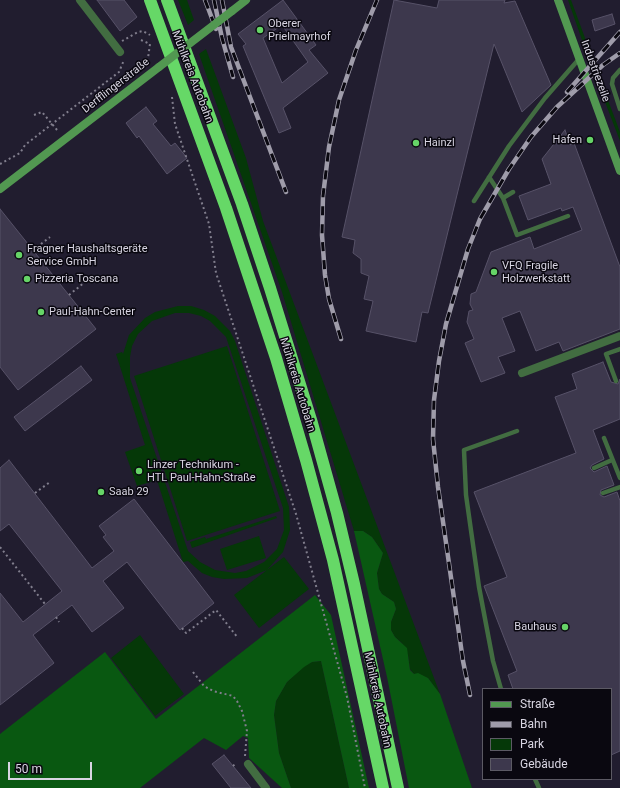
<!DOCTYPE html>
<meta charset="utf-8">
<style>
body{margin:0}
#map{position:relative;width:620px;height:788px;overflow:hidden;background:#211d2f;font-family:Roboto,sans-serif}
canvas{display:block}
.legend{position:absolute;left:482px;top:688px;width:130px;height:92px;box-sizing:border-box;background:#0a0810;border:1px solid #5c5a64;margin:0;padding:5px 7px;list-style:none;font-size:12px;color:#d8d5e2}
.legend li{display:flex;align-items:center;gap:8px;height:20px}
.legend b{width:20px;border:1px solid #5c5a64}
.scale{position:absolute;left:8px;top:762px;width:84px;height:18px;box-sizing:border-box;border:2px solid #d8d5e2;border-top:0;padding-left:5px;font-size:12px;line-height:14px;white-space:nowrap;color:#d8d5e2;-webkit-text-stroke:3px #0a0810;paint-order:stroke}
</style>
<div id="map">
<canvas width="620" height="788"></canvas>
<ul class="legend">
<li><b style="height:5px;background:#529851"></b>Straße</li>
<li><b style="height:5px;background:#9f9caa"></b>Bahn</li>
<li><b style="height:11px;background:#053808"></b>Park</li>
<li><b style="height:11px;background:#3d384d"></b>Gebäude</li>
</ul>
<div class="scale">50 m</div>
</div>
<script>
const c = document.querySelector('canvas').getContext('2d');
c.lineJoin = 'round';
function fillPath(path, color) {
  c.fillStyle = color;
  c.fill(path, 'evenodd');
}
function shape(rows) {
  const path = new Path2D();
  for (const r of rows) {
    path.moveTo(r[0], r[1]);
    for (let i = 2; i < r.length; i += 2) path.lineTo(r[i], r[i + 1]);
  }
  return path;
}
function stroke(path, color, width, dash) {
  c.strokeStyle = color;
  c.lineWidth = width;
  c.lineCap = dash ? 'butt' : 'round';
  c.setLineDash(dash || []);
  c.stroke(path);
}
function write(font, color, halo, rows, align = 'center') {
  c.font = font + ' Roboto,sans-serif';
  c.lineWidth = 3;
  c.setLineDash([]);
  c.textBaseline = 'middle';
  c.strokeStyle = halo;
  c.fillStyle = color;
  for (const [text, x, y, turn = 0] of rows) {
    c.save();
    c.translate(x, y);
    c.rotate((+turn || 0) * Math.PI / 180);
    c.textAlign = isNaN(turn) ? turn : align;
    if (halo) c.strokeText(text, 0, 0);
    c.fillText(text, 0, 0);
    c.restore();
  }
}
const green = shape([
 [178,0,187,0,194,20,188,25],
 [568,0,571,0,592,57,589,60],
 [206,49,246,158,263,221,440,694,428,678,414,674,410,669,408,655,402,643,395,637,391,630,391,622,396,609,394,602,382,594,379,589,377,573,383,553,372,537,363,531,354,531,282,292,199,54],
 [600,79,620,132,620,141,597,81],
 [178,306,191,306,204,310,215,316,230,331,235,341,289,507,290,530,283,552,267,570,247,578,224,579,212,577,202,573,188,561,183,562,157,480,137,486,125,452,145,445,116,354,122,352,123,354,129,335,145,318,155,312],
 [175,313,189,313,201,316,210,321,226,337,283,508,284,530,277,549,264,562,246,571,235,573,215,570,200,562,188,551,130,378,130,357,132,346,138,334,152,321],
 [227,346,280,511,187,541,134,376],
 [276,516,277,518,192,548,190,542,205,537,206,539],
 [259,536,266,558,227,570,220,549],
 [284,557,309,589,259,628,234,595],
 [140,635,184,694,155,716,111,658],
 [321,661,349,788,291,788,279,753,274,715,276,701,287,682,304,666,312,662]
]);
const forest = shape([
 [354,531,363,531,372,537,383,553,377,573,379,589,382,594,394,602,396,609,391,622,391,630,395,637,407,648,410,670,414,674,418,673,428,678,440,694,472,788,409,788,387,677],
 [315,595,331,615,369,788,349,788,321,661,312,662,304,667,287,682,276,701,274,715,279,753,291,788,282,788,249,758,248,738,243,736,226,750,204,738,140,788,0,788,0,734,105,652,156,719]
]);
const building = shape([
 [97,0,124,0,137,17,120,31,97,0],
 [283,0,316,45,309,50,328,73,283,108,291,128,279,133,243,46,246,44,238,34,283,0],
 [282,25,308,62,282,83,263,38,282,25],
 [394,0,437,8,439,0,505,0,504,3,515,1,551,85,522,112,494,44,428,313,422,312,416,342,366,331,373,301,364,299,369,276,361,273,361,259,353,253,355,240,342,237,394,0],
 [612,14,615,24,595,31,592,20,612,14],
 [146,107,157,121,153,124,171,146,175,143,187,158,167,174,139,136,137,138,126,123,146,107],
 [565,130,570,145,574,143,620,267,620,329,563,351,559,342,536,351,520,311,502,318,515,351,498,357,505,373,481,382,465,343,474,339,467,322,469,311,473,310,470,304,471,294,476,292,491,252,530,237,534,249,582,230,573,207,562,211,561,208,528,220,519,196,551,184,542,159,565,130],
 [0,209,96,329,18,390,0,367,0,209],
 [603,362,611,382,618,384,620,379,620,419,593,430,604,459,592,465,590,468,594,472,607,466,614,485,601,490,600,495,604,497,617,492,620,501,620,751,611,755,611,689,513,689,508,675,517,671,484,586,507,577,474,492,576,453,555,397,577,389,572,374,603,362],
 [81,366,92,380,25,431,14,417,81,366],
 [9,460,92,568,114,551,103,537,106,535,99,526,134,499,214,603,180,630,127,562,103,581,124,608,92,632,72,605,33,635,54,663,0,705,0,593,23,622,62,591,9,524,0,531,0,468,9,460],
 [224,755,251,788,231,788,212,764,224,755]
]);
const path = shape([
 [141,40,150,44,148,58],
 [122,41,138,32,143,31,150,35],
 [172,97,175,124,209,224,216,273,296,514,347,697,365,788],
 [34,115,42,112,57,130],
 [0,164,20,153,25,145,119,72,124,60],
 [33,250,50,237],
 [69,295,85,282],
 [35,493,50,482],
 [0,547,45,604],
 [56,617,59,622],
 [182,628,186,633,216,610,238,638],
 [193,672,204,686,213,691,233,696,237,701,242,711,247,731,245,756],
 [233,766,235,764]
]);
const lane = shape([
 [620,70,613,78,612,84,620,109],
 [489,177,503,198,517,235,568,216],
 [503,198,513,192],
 [474,201,509,146,545,98,579,59],
 [616,381,606,354,620,349],
 [604,438,620,478],
 [594,468,612,460],
 [603,493,620,487],
 [501,689,493,661,479,587,466,495,464,450,517,431],
 [535,779,539,788]
]);
const street = shape([
 [80,0,120,52],
 [522,373,620,336],
 [248,764,266,788]
]);
const secondary = shape([
 [558,0,620,171],
 [232,11,246,0],
 [0,189,159,67]
]);
const highway = shape([
 [150,0,226,208,276,358,306,460,333,560,383,788],
 [167,0,242,204,270,288,312,423,337,513,354,584,398,788]
]);
const rail = shape([
 [205,0,216,29],
 [214,0,222,38,233,77],
 [222,0,231,47,286,192],
 [567,92,620,32],
 [341,339,329,299,325,275,322,235,323,196,329,147,339,100,356,50,377,0],
 [470,695,463,661,438,487,433,439,434,400,439,361,446,324,468,249,480,219,509,169,531,137,557,107,603,65,620,53]
]);
const secondaryBridge = shape([
 [159,67,232,11]
]);
const markers = [
 [260,30,4,"#66d467"],
 [590,140,4,"#66d467"],
 [416,143,4,"#66d467"],
 [19,255,4,"#66d467"],
 [494,272,4,"#66d467"],
 [27,279,4,"#66d467"],
 [41,312,4,"#66d467"],
 [139,471,4,"#66d467"],
 [101,492,4,"#66d467"],
 [565,627,4,"#66d467"]
];
const poiNames = [
 ["Oberer",268,24],
 ["Prielmayrhof",268,37],
 ["Hafen",582,140,"right"],
 ["Hainzl",424,143],
 ["Fragner Haushaltsgeräte",27,249],
 ["Service GmbH",27,262],
 ["VFQ Fragile",502,266],
 ["Holzwerkstatt",502,279],
 ["Pizzeria Toscana",35,279],
 ["Paul-Hahn-Center",49,312],
 ["Linzer Technikum -",147,465],
 ["HTL Paul-Hahn-Straße",147,478],
 ["Saab 29",109,492],
 ["Bauhaus",557,627,"right"]
];
const streetNames = [
 ["Industriezeile",595,71,70],
 ["Mühlkreis Autobahn",192,77,69],
 ["Derfflingerstraße",116,86,-38],
 ["Mühlkreis Autobahn",297,385,73],
 ["Mühlkreis Autobahn",377,700,78]
];
fillPath(green, '#053808');
fillPath(forest, '#095811');
fillPath(building, '#3d384d');
stroke(building, '#575268', 1);
stroke(path, '#817e8d', 2, [2, 3]);
stroke(lane, '#426d41', 4.5);
stroke(street, '#426d41', 8);
stroke(secondary, '#529851', 8);
stroke(highway, '#66d867', 12);
stroke(rail, '#9f9caa', 4.5);
stroke(rail, '#0a0810', 3, [9]);
stroke(secondaryBridge, '#529851', 8);
for (const [x, y, r, color] of markers) {
  const dot = new Path2D();
  dot.arc(x, y, r, 0, 2 * Math.PI);
  c.fillStyle = color;
  c.fill(dot);
  stroke(dot, '#0a0810', 1.5);
}
write('11px', '#d8d5e2', '#0a0810', poiNames, 'left');
write('11px', '#d8d5e2', '#0a0810', streetNames);
</script>
